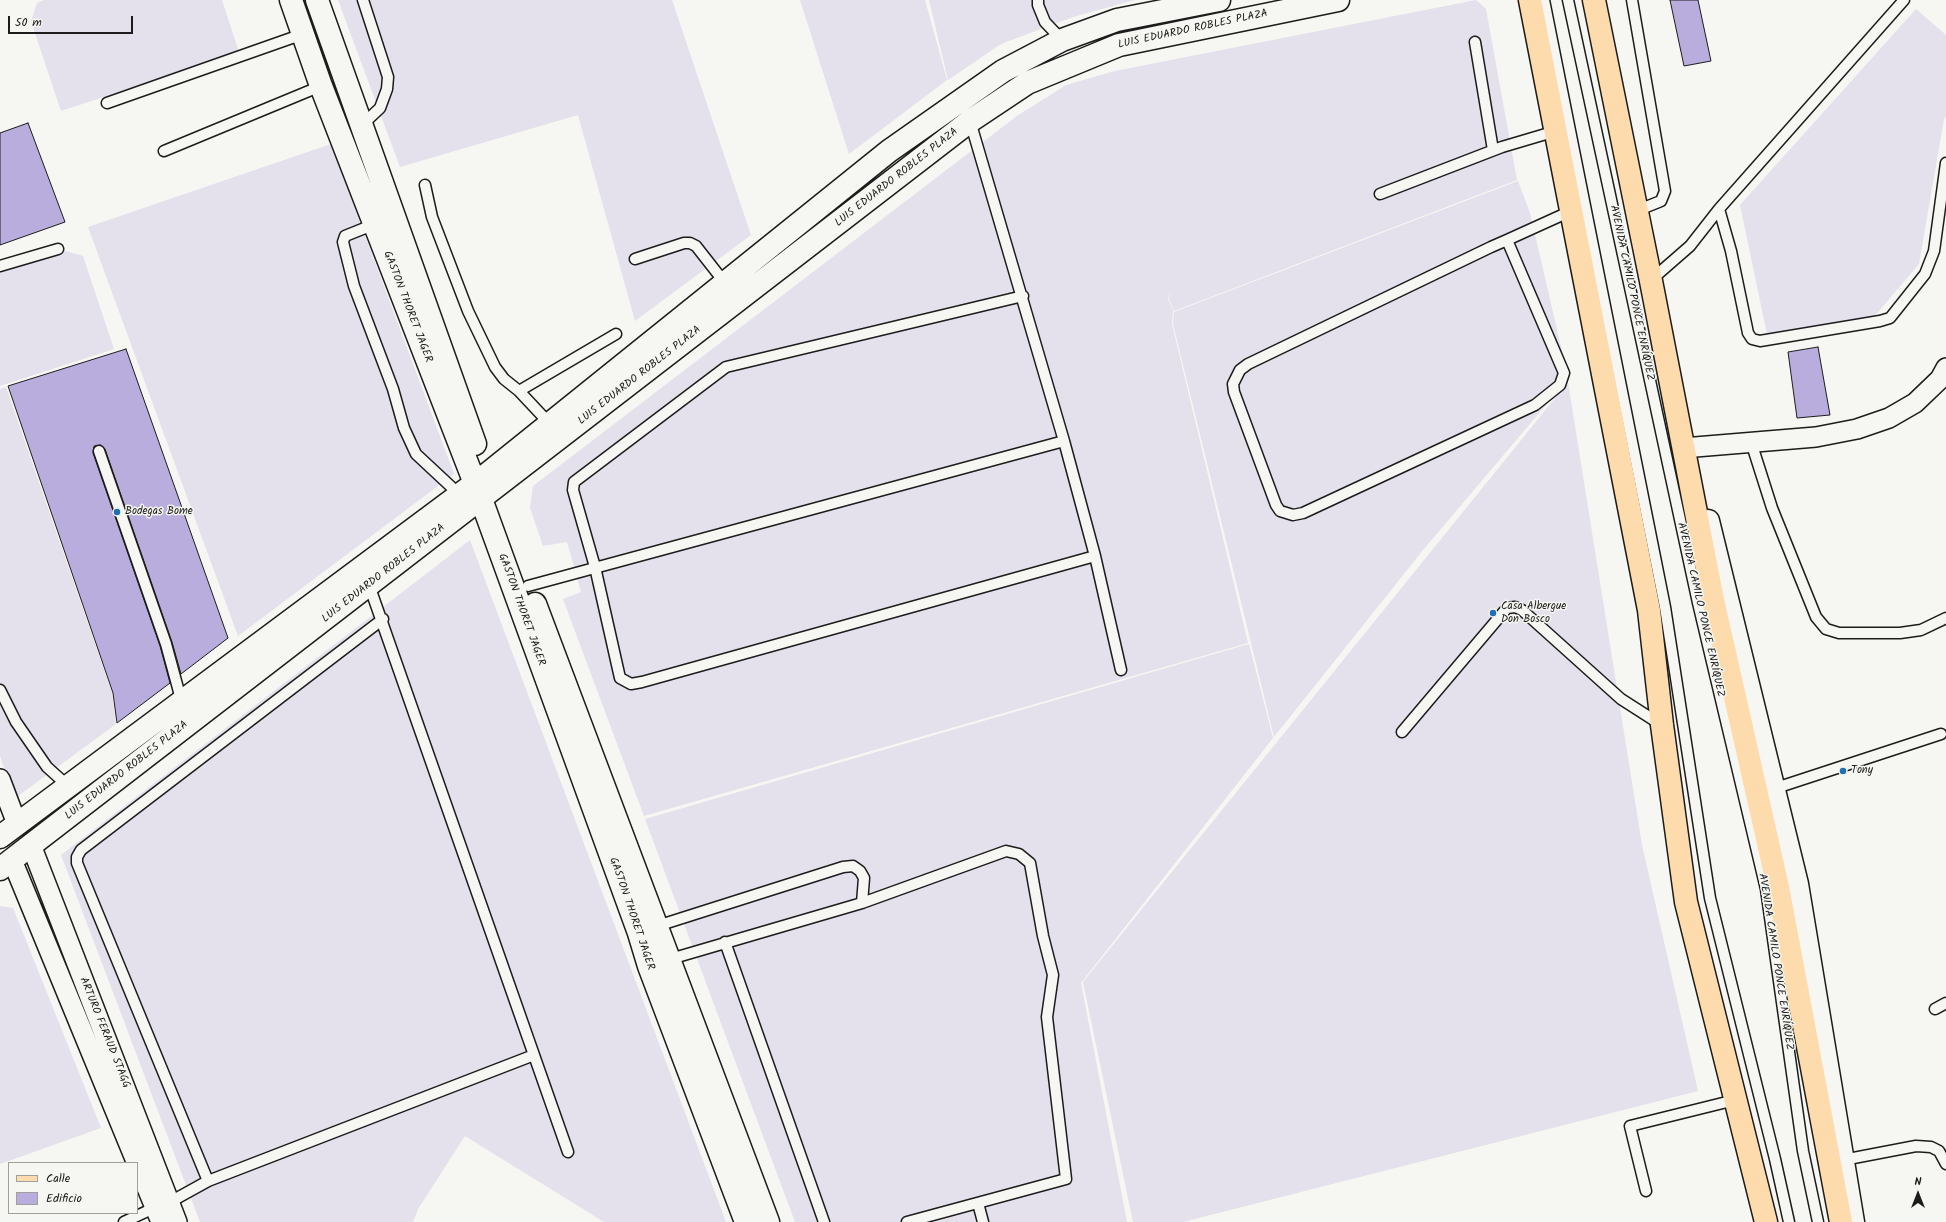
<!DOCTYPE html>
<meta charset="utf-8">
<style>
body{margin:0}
#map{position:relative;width:1946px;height:1222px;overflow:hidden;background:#f6f6f2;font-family:Kalam,sans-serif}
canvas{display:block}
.legend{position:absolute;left:8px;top:1162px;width:130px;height:52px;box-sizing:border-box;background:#f6f6f2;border:1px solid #9f9f9c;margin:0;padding:5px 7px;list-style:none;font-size:12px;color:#1c1c1c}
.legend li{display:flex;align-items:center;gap:8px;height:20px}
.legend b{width:20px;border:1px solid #9f9f9c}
.north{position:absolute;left:1898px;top:1174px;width:40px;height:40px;-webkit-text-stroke:3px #f6f6f2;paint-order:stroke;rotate:0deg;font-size:11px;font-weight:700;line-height:16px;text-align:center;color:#1c1c1c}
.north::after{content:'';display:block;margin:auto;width:14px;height:18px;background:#1c1c1c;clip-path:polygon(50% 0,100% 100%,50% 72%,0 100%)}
.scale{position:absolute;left:8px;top:16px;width:125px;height:18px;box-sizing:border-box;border:2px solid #1c1c1c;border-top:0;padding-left:5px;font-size:12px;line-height:14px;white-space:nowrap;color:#1c1c1c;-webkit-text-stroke:3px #f6f6f2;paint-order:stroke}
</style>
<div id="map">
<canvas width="1946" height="1222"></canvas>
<ul class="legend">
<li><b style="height:5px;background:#fedbac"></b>Calle</li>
<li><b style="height:11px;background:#b9addd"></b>Edificio</li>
</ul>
<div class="north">N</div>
<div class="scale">50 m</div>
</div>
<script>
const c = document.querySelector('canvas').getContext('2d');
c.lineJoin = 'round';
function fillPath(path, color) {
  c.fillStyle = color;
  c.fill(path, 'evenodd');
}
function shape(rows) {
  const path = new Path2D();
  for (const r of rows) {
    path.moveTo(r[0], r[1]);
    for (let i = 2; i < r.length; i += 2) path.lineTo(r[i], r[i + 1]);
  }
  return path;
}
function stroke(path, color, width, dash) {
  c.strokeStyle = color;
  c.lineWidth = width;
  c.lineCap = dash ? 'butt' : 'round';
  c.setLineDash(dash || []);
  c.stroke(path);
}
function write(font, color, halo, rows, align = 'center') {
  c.font = font + ' Kalam,sans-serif';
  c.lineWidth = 3;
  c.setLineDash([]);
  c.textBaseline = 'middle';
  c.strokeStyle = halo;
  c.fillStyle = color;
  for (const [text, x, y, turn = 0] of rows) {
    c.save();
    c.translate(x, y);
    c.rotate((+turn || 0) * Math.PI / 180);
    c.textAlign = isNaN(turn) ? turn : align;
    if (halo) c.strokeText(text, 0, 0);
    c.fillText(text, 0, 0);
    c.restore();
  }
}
const built = shape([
 [44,0,222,0,239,52,61,111,31,21,37,3],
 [338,0,672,0,751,235,635,321,578,115,400,167],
 [800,0,925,0,947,80,849,154],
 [929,0,1135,0,1073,17,1006,42,998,46,948,80],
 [1476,0,1486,9,1517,180,1174,311,1169,299,1170,291,1168,299,1173,310,1172,324,1248,643,644,816,563,599,581,592,567,542,543,546,530,508,533,486,1017,116,1066,85,1115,71,1152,263,1115,71],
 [1916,9,1946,35,1946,117,1944,119,1919,264,1873,318,1768,339,1740,205],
 [331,144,454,474,238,636,88,227],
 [1518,181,1530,213,1566,368,1563,385,1423,550,1274,737,1173,324,1174,312],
 [58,249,83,256,114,349,0,386,0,269],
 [1568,382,1642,845,1698,1091,1183,1222,1133,1222,1083,982],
 [6,387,112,693,116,724,18,796,9,782,0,756,0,389],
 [470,540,726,1222,604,1222,465,1136,418,1209,413,1222,200,1222,61,855],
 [1249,644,1273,738,1081,983,1127,1222,795,1222,645,819],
 [0,906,13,908,101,1128,0,1164]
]);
const building = shape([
 [1670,0,1698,0,1711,61,1684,66,1670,0],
 [28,123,65,222,0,245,0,133,28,123],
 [1818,347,1830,415,1797,418,1788,352,1818,347],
 [126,349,228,638,181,674,172,642,105,449,101,445,94,446,93,453,160,646,170,683,117,723,113,693,8,386,126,349]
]);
const lane = shape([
 [1038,0,1038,5,1045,22,1062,40],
 [1544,0,1665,607,1710,898,1775,1159,1789,1222],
 [1568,0,1698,603,1766,889,1803,1151,1818,1222],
 [1632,0,1665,191,1661,201,1636,211],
 [1475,42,1493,150],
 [107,103,303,34],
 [970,121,1064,441,1095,556,1121,670],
 [362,125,380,108,387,89,388,77,363,0],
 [164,151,321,86],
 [425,185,432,217,468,311,495,367,504,379,519,391,550,424],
 [1380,194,1502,147,1556,131],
 [1719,209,1731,251,1748,333,1752,339,1760,341,1880,321,1890,318,1925,274,1934,251,1946,163],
 [375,224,345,236,343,242,354,286,393,389,404,428,416,454,460,495],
 [1507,240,1564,373,1560,385,1535,405,1303,513,1293,515,1280,511,1276,505,1234,392,1233,384,1240,370,1248,364,1491,247,1507,240,1571,211],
 [635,259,684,243,690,243,696,246,725,283],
 [0,266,58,249],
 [1651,280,1690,246,1719,209,1904,0],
 [1023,296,726,367,574,482,573,490,595,567,620,678,631,684,642,682,1095,556],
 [519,391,616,334],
 [1751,442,1772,508,1816,617,1826,629,1839,633,1900,633,1921,630,1946,618],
 [99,451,166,644,182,703],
 [369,585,568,1152],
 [528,586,1064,441],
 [383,619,81,850,77,857,77,863,208,1181,534,1055],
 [0,690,16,722,47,767,68,786],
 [1402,732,1507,608,1515,607,1522,610,1621,699,1660,724],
 [1773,789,1941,734],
 [654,927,843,867,853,866,860,871,864,878,862,903],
 [725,942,824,1222],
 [667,960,862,903,1006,851,1019,854,1030,863,1043,936,1053,975,1047,1017,1066,1179,907,1222],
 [1935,1009,1946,1003],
 [1843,1160,1916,1146,1931,1147,1939,1151,1946,1164],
 [1646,1191,1630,1126,1735,1100],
 [170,1202,208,1181],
 [978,1203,983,1222],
 [124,1222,156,1207]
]);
const street = shape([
 [1683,448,1816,437,1857,429,1889,418,1915,403,1940,379,1946,368],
 [0,779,17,824],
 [31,845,177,1222],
 [12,860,161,1222]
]);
const secondary = shape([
 [291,0,321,86,481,499,639,933,649,966,746,1222],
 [317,0,475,444],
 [1708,521,1797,884,1853,1222],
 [535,604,768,1222],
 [0,837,486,475,889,151,1003,71,1062,40,1117,20,1219,0],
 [0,869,970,121,1027,83,1119,45,1338,0]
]);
const primary = shape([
 [1530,0,1649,610,1662,725,1686,902,1766,1222],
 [1594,0,1651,281,1713,600,1778,887,1841,1222]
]);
const markers = [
 [117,512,4,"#1f6fb2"],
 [1493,613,4,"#1f6fb2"],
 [1843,771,4,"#1f6fb2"]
];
const streetNames = [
 ["LUIS EDUARDO ROBLES PLAZA",1193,30,-12],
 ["LUIS EDUARDO ROBLES PLAZA",897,178,-38],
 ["AVENIDA CAMILO PONCE ENRÍQUEZ",1631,293,78],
 ["GASTON THORET JAGER",407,307,69],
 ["LUIS EDUARDO ROBLES PLAZA",640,376,-38],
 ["LUIS EDUARDO ROBLES PLAZA",384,574,-38],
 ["GASTON THORET JAGER",521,610,70],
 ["AVENIDA CAMILO PONCE ENRÍQUEZ",1700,610,77],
 ["LUIS EDUARDO ROBLES PLAZA",127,771,-38],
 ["GASTON THORET JAGER",631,914,71],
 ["AVENIDA CAMILO PONCE ENRÍQUEZ",1775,962,81],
 ["ARTURO FERAUD STAGG",104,1033,68]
];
const poiNames = [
 ["Bodegas Bome",125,512],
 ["Casa Albergue",1501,607],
 ["Don Bosco",1501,620],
 ["Tony",1851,771]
];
fillPath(built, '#e4e0ec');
fillPath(building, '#b9addd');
stroke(building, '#1c1c1c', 1);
stroke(lane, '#1c1c1c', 13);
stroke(street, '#1c1c1c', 22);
stroke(secondary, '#1c1c1c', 25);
stroke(primary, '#1c1c1c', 25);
stroke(lane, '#f6f6f2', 10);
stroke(street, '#f6f6f2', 19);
stroke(secondary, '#f6f6f2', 22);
stroke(primary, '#fedbac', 22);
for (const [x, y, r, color] of markers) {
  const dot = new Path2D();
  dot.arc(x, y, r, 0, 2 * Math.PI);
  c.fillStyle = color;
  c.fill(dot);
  stroke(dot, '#f6f6f2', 1.5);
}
write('11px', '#1c1c1c', '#f6f6f2', streetNames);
write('11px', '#1c1c1c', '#f6f6f2', poiNames, 'left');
</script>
